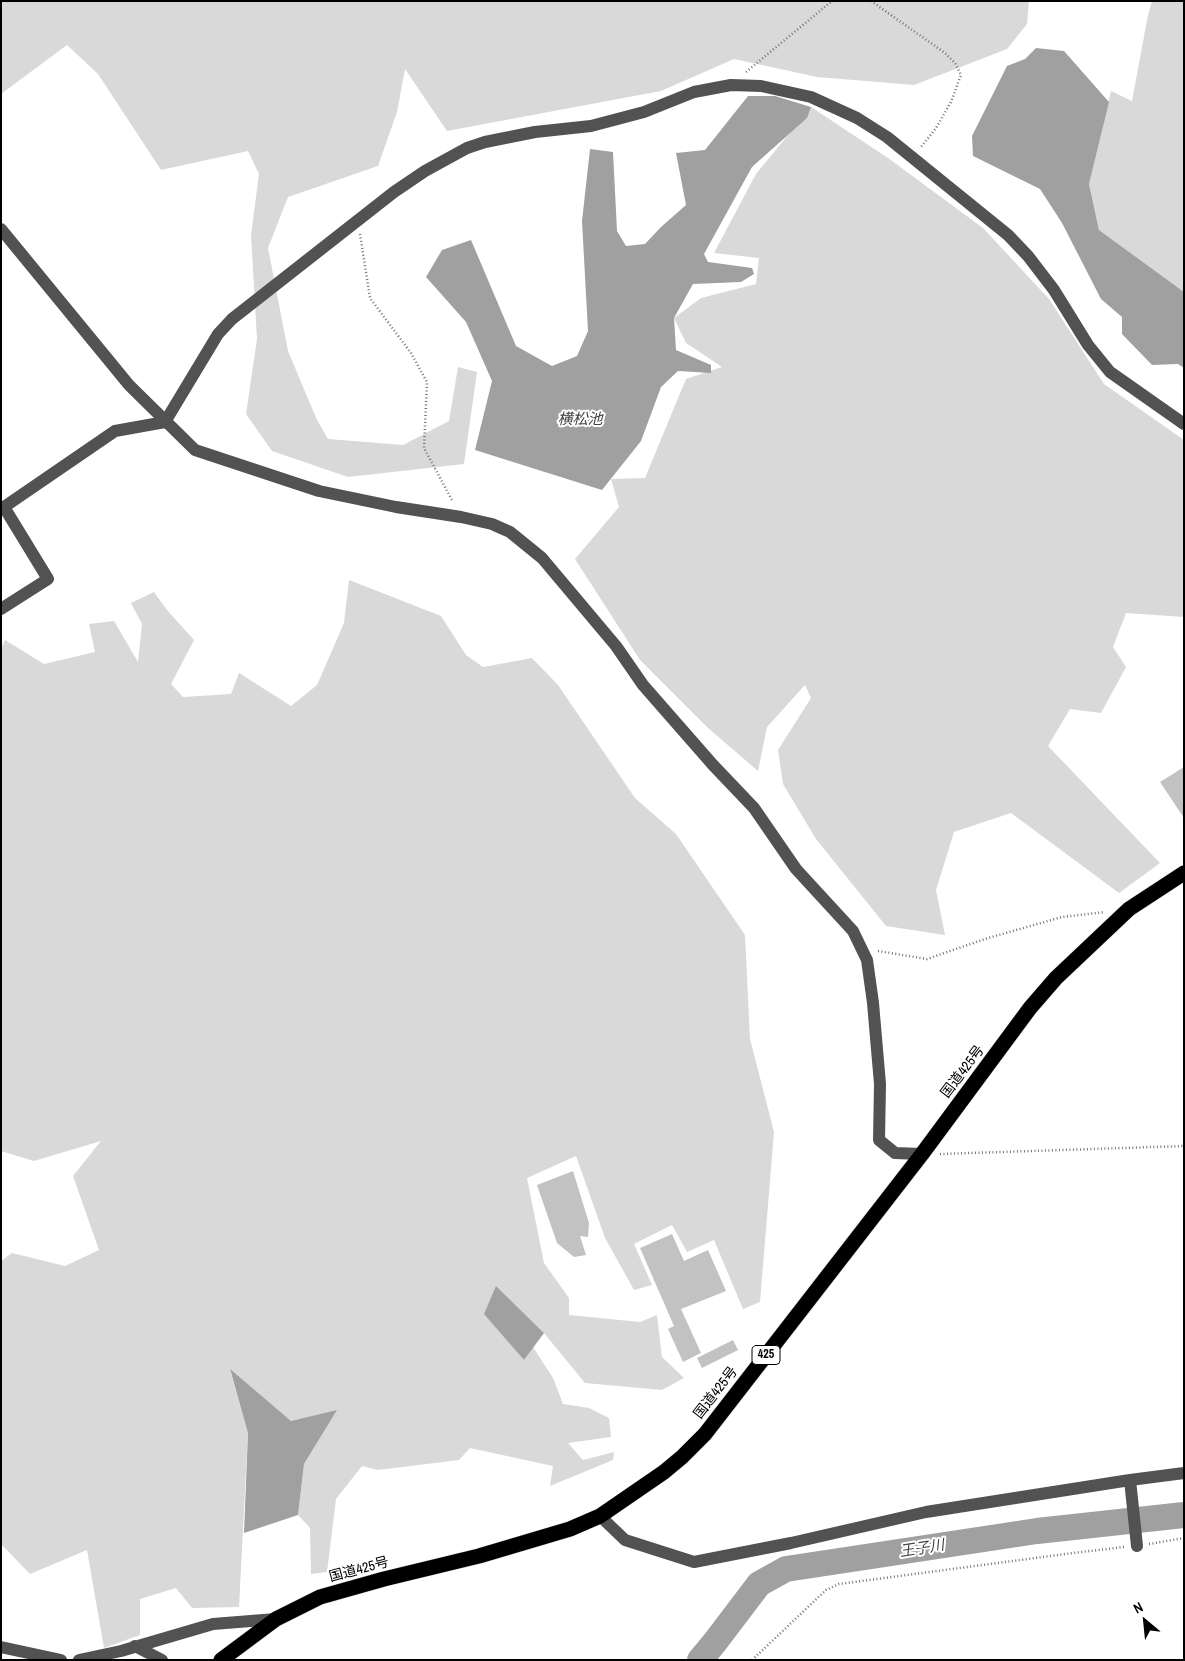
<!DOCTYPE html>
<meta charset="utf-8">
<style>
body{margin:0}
#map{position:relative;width:1185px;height:1661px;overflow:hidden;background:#fff;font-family:"Archivo Narrow",sans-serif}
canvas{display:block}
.frame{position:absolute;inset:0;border:2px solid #000;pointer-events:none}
.north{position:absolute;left:1120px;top:1596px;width:50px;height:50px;-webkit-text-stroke:4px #fff;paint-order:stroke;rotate:332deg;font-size:14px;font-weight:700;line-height:20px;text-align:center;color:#000}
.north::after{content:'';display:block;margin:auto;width:18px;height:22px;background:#000;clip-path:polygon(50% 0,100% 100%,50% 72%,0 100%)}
</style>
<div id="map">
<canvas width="1185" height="1661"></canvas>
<div class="frame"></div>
<div class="north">N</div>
</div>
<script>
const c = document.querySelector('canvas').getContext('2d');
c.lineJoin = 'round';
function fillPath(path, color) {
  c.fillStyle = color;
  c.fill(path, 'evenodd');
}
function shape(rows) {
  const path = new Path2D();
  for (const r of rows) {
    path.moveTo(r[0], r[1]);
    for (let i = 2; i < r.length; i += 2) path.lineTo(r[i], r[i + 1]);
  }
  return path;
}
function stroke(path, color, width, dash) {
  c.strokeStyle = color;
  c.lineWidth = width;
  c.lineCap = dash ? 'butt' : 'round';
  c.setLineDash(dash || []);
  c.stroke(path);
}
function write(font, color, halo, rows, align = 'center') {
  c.font = font + ' "Archivo Narrow","Noto Sans JP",sans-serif';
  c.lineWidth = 4;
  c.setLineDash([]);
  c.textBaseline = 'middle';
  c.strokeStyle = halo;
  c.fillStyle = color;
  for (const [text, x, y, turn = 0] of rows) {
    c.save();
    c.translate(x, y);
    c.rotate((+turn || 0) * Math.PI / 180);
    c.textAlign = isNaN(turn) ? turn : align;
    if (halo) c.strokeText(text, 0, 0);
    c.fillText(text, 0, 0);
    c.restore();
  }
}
const green = shape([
 [1,1,1029,1,1027,24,1007,49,914,85,817,77,734,59,661,91,447,131,405,69,397,112,378,166,288,197,268,248,288,351,317,420,328,439,403,445,449,421,458,367,477,372,464,464,348,477,272,451,246,414,257,339,251,235,259,174,248,151,161,170,98,74,67,45,1,94],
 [1152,1,1184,1,1184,292,1099,230,1089,184,1111,91,1132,101,1148,15],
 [811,107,888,158,983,228,1049,299,1104,384,1184,440,1184,617,1126,613,1113,647,1126,667,1101,713,1070,709,1048,746,1160,863,1119,893,1011,813,954,832,936,890,945,935,886,926,816,839,783,784,778,750,811,698,805,685,767,727,758,771,708,728,640,660,575,559,619,507,611,479,645,478,686,379,722,367,686,343,674,318,701,298,756,284,759,258,714,253,756,174],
 [349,580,441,616,466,655,483,667,532,658,558,685,635,798,676,834,745,935,750,1039,774,1132,760,1302,743,1309,714,1240,687,1252,672,1225,634,1244,652,1285,634,1290,605,1238,576,1156,527,1178,544,1263,569,1298,569,1315,640,1322,657,1315,662,1357,684,1378,662,1390,585,1383,544,1333,496,1286,524,1360,533,1347,553,1378,563,1404,589,1408,609,1418,611,1437,568,1443,583,1460,614,1452,613,1460,550,1486,553,1466,470,1448,459,1460,378,1470,362,1466,336,1499,327,1572,311,1574,310,1528,298,1515,304,1464,336,1411,291,1421,230,1371,248,1432,239,1607,192,1608,176,1588,140,1599,140,1635,104,1648,87,1550,30,1574,1,1544,1,1261,12,1253,65,1266,99,1250,73,1176,101,1141,34,1161,1,1151,1,649,5,640,44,664,95,652,89,624,114,621,138,662,142,624,131,603,154,592,167,610,194,640,171,684,183,697,231,694,239,673,291,706,317,685,344,623]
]);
const water = shape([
 [1036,48,1064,51,1109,102,1089,184,1099,230,1184,292,1184,368,1178,364,1152,365,1122,334,1122,317,1101,299,1062,223,1040,189,973,156,972,136,1007,66,1025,59],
 [748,96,775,96,811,107,807,118,752,167,704,254,708,262,752,268,754,274,741,282,693,284,674,318,676,350,711,365,711,373,678,371,661,387,641,441,602,490,475,450,492,381,466,322,426,277,442,250,471,240,516,346,552,366,577,356,588,331,582,221,590,149,613,152,617,231,626,246,645,244,661,227,686,205,676,153,705,150],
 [496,1286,544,1333,524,1360,484,1314],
 [230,1369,291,1421,337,1410,304,1464,298,1515,244,1533,248,1433]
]);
const river = shape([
 [700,1660,715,1642,759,1584,786,1569,1037,1531,1184,1515]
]);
const building = shape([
 [1184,767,1184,818,1160,782],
 [573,1171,589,1223,588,1237,580,1236,586,1255,574,1257,557,1243,537,1185],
 [672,1234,684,1261,708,1250,726,1291,681,1309,701,1353,683,1362,668,1329,674,1326,640,1248],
 [733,1340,738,1350,702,1368,697,1358]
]);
const path = shape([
 [871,1,945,53,955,63,961,75,951,102,936,128,921,147],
 [746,72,832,1],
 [360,234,370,298,411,353,427,382,424,448,453,502],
 [878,951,927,959,985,939,1062,917,1105,912],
 [940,1154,1184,1146],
 [1149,1544,1184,1538],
 [752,1660,826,1590,839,1584,1073,1553,1124,1547]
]);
const minor = shape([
 [1,229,129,385,195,450,319,491,396,507,461,517,492,524,510,532,542,558,616,646,643,685,713,765,754,808,796,869,853,931,867,960,873,1003,880,1084,879,1140,895,1153,922,1154],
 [1,509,115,431,165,422,218,334,232,319,394,192,425,171,467,148,485,142,535,132,591,126,644,112,694,92,731,85,761,86,811,97,857,118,887,137,1008,235,1028,256,1054,290,1088,345,1110,372,1184,424],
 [1,609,48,579,4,507],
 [1130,1480,1137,1546],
 [600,1516,625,1540,694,1562,791,1543,926,1512,1130,1480,1184,1473],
 [135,1646,162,1660],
 [1,1647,61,1660],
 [79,1660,121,1651,213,1624,276,1619]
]);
const highway = shape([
 [221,1660,276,1619,320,1597,384,1579,479,1556,570,1529,600,1516,664,1472,682,1457,705,1434,922,1154,1030,1008,1056,978,1129,909,1184,873]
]);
const shields = [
 [766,1355,28]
];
const shieldNames = [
 ["425",766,1355]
];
const streetNames = [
 ["国道425号",963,1072,-53],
 ["国道425号",716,1393,-52],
 ["国道425号",359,1570,-15]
];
const waterNames = [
 ["横松池",580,420],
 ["王子川",922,1549,-9]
];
fillPath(green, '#d9d9d9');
fillPath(water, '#a0a0a0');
stroke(river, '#a0a0a0', 26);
fillPath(building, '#c2c2c2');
stroke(highway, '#dbdbdb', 16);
stroke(path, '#747474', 2.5, [1, 2.5]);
stroke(minor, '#525252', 12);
stroke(highway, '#000', 15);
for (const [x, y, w] of shields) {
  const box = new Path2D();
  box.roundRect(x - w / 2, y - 9.5, w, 19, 4);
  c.fillStyle = '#fff';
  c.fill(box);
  stroke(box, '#000', 1);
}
write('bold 12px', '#000', null, shieldNames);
write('14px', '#000', '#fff', streetNames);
write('italic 15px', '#414141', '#fff', waterNames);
</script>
